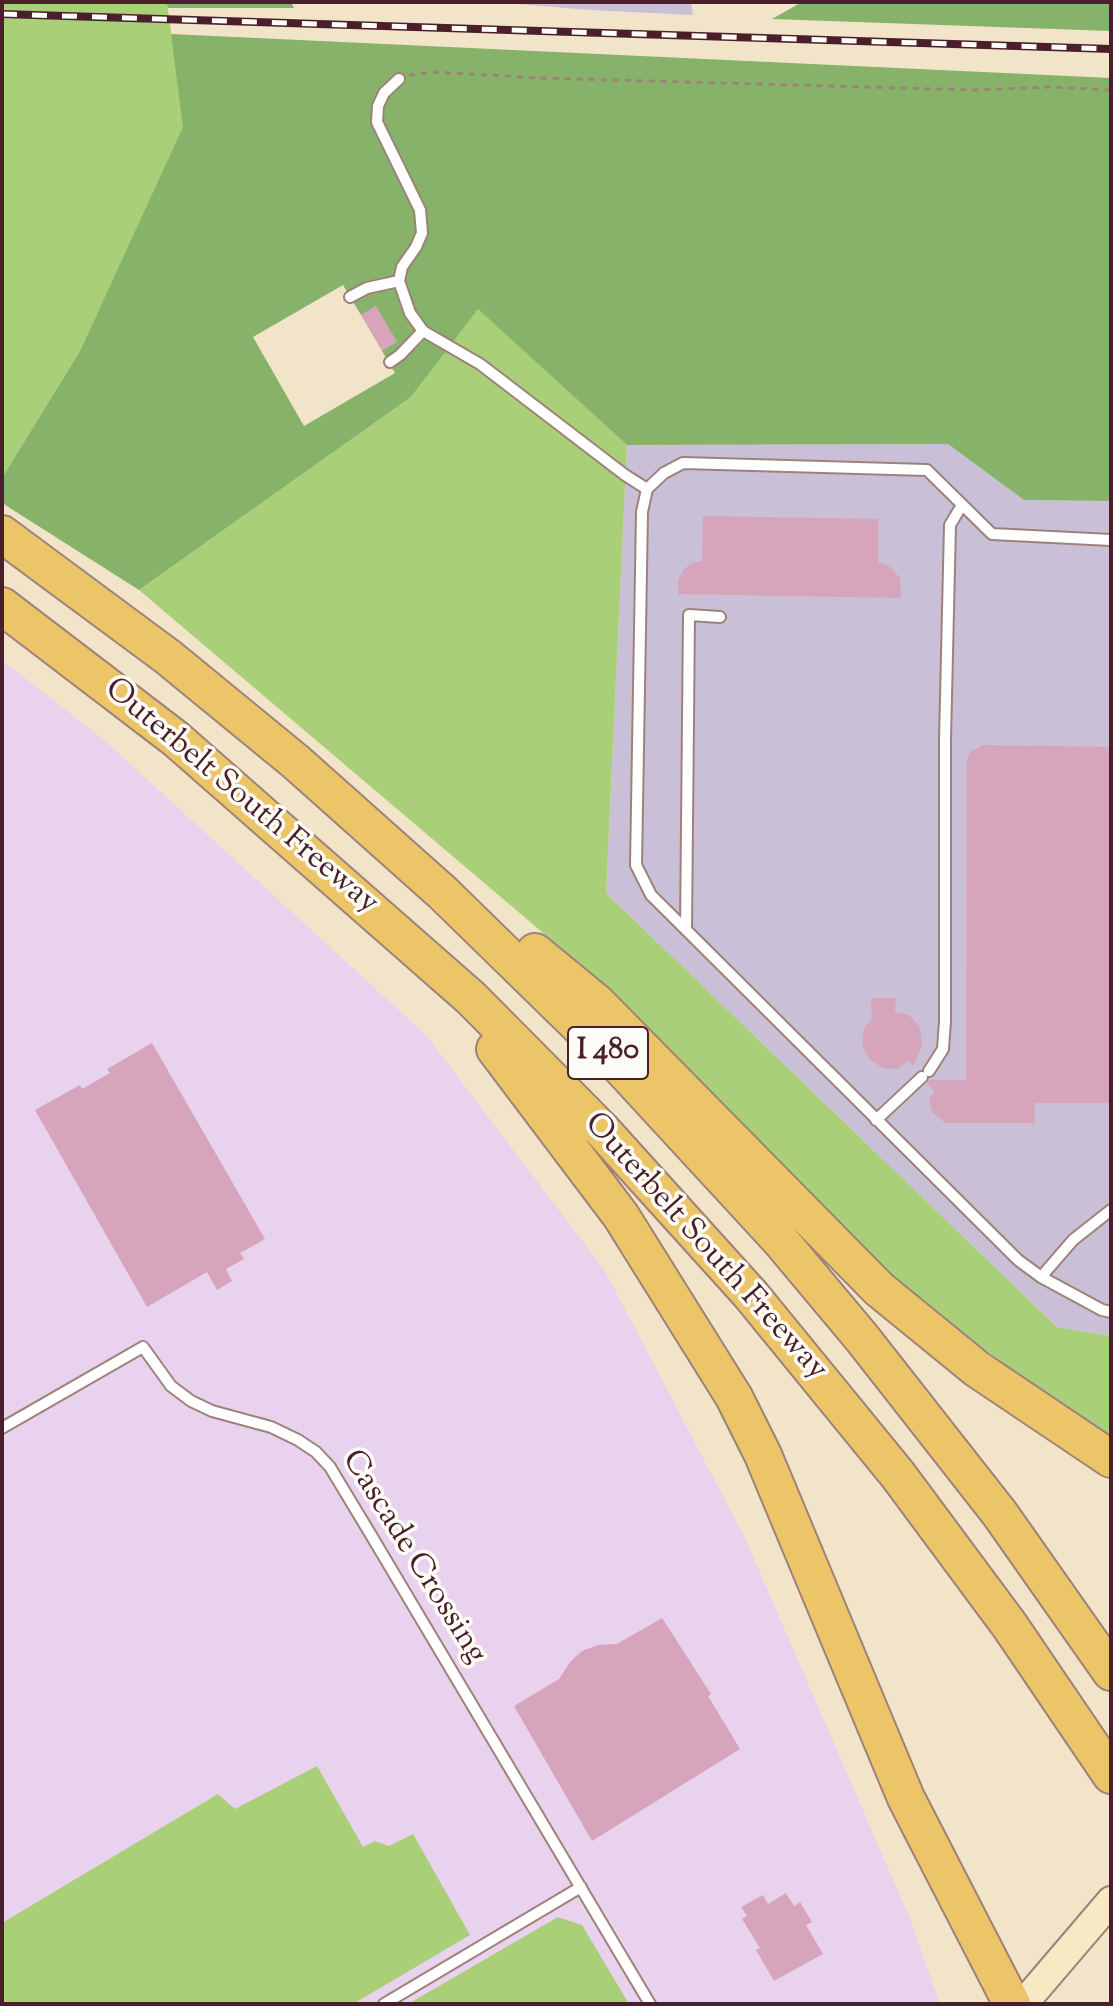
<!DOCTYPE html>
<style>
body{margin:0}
#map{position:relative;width:1113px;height:2006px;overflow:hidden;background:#f2e4c9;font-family:"Sorts Mill Goudy",serif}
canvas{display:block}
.frame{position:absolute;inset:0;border:4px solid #4a1f2b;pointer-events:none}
</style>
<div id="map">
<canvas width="1113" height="2006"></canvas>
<div class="frame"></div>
</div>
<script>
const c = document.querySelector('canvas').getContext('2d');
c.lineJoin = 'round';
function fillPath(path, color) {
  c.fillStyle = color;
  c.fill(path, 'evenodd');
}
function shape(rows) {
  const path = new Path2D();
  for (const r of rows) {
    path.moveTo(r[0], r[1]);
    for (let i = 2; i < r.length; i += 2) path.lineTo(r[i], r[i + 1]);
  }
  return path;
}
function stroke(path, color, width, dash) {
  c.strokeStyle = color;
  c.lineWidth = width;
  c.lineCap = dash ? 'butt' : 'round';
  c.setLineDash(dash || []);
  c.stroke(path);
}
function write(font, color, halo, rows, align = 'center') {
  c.font = font + ' "Sorts Mill Goudy",serif';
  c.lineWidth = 7;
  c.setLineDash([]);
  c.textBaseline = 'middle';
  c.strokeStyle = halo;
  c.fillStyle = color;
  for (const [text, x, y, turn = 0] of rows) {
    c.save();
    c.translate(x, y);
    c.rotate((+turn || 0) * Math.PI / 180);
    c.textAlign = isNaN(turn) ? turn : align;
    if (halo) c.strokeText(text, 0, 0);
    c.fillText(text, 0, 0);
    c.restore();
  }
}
const built = shape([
 [2,660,103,739,427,1036,605,1271,745,1538,911,1921,940,2004,2,2004]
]);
const industrial = shape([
 [493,2,691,2,693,15,590,10],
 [948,444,1024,500,1111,501,1111,1336,1057,1327,606,893,627,445]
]);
const green = shape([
 [2,2,167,2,184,127,80,351,2,478],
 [478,308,627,445,606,893,1057,1327,1111,1336,1111,1437,1075,1415,894,1284,562,949,139,590,411,397],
 [317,1766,363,1847,375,1841,389,1846,413,1834,470,1935,353,2004,2,2004,2,1923,218,1794,235,1809],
 [558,1917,582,1925,629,2004,408,2004]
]);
const forest = shape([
 [166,2,291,2,294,8,168,8],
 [802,2,1111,2,1111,31,772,19],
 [171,34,1111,78,1111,501,1024,500,948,444,627,445,478,309,411,397,139,590,2,503,2,478,80,351,183,127],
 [343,285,361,315,376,307,382,351,395,373,304,426,253,337]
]);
const building = shape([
 [376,306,397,342,382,351,361,315],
 [703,516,878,519,878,562,890,567,900,578,901,598,678,594,678,581,683,570,692,563,702,561],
 [983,745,1111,747,1111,1103,1035,1103,1035,1123,945,1123,932,1112,929,1100,934,1091,927,1083,929,1080,966,1080,967,762,970,752],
 [871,998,896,998,895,1012,909,1015,920,1027,922,1046,913,1066,908,1060,898,1069,883,1068,869,1059,862,1045,864,1028,872,1019],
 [152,1043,265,1239,240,1253,244,1259,226,1269,232,1281,217,1290,207,1272,147,1307,35,1110,80,1085,82,1089,110,1073,107,1069],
 [662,1618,711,1694,708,1696,740,1749,592,1841,514,1706,559,1679,571,1661,582,1651,598,1645,617,1644],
 [786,1893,794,1906,800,1902,812,1922,806,1925,823,1954,774,1981,756,1950,760,1948,742,1919,747,1916,741,1907,763,1895,768,1904]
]);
const path = shape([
 [409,75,435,72,541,78,972,90,1051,87,1111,90]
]);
const service = shape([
 [399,79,384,93,378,106,377,122,420,210,422,233,416,247,402,267,399,281,410,313,423,331,480,364,625,475,647,489],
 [350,297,367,288,399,281],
 [390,362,400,355,423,331],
 [1111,540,992,534,927,470,683,463,664,473,647,489,642,512,636,865,651,895,1018,1260,1041,1277,1102,1310,1111,1312],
 [686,930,689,615,720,617],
 [929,1071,943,1049,945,1021,945,740,950,525,962,505],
 [876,1120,922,1077],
 [1041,1277,1073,1240,1111,1210],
 [2,1428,143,1347,171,1386,191,1401,212,1411,271,1427,298,1440,316,1452,330,1467,371,1535,650,2004],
 [384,2004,581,1887]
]);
const secondary = shape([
 [1023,2004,1111,1901]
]);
const motorway = shape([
 [2,534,168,657,296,762,443,893,615,1061,780,1240,862,1338,1000,1514,1111,1672],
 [2,606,176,739,471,998,601,1129,751,1295,898,1475,1010,1626,1111,1775],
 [535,952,597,1003,879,1289,977,1369,1111,1459],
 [495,1049,621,1216,734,1397,763,1455,906,1798,1012,2004]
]);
const rail = shape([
 [2,14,1111,49]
]);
const shields = [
 [608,1053,80]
];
const shieldNames = [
 ["I 480",608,1053]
];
const streetNames = [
 ["Outerbelt South Freeway",240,798,40],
 ["Outerbelt South Freeway",704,1248,48],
 ["Cascade Crossing",412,1558,58]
];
fillPath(built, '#e8d2ee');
fillPath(industrial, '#c9bfd7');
fillPath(green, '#aacf79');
fillPath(forest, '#87b269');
fillPath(building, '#d6a5bb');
stroke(service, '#9e827a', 14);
stroke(secondary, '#9e827a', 32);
stroke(motorway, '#9e827a', 40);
stroke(path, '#9e827a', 3, [6, 6]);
stroke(service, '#fff', 10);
stroke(secondary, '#f8e8c3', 28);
stroke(motorway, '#edc569', 36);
stroke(rail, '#4a1f2b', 8);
stroke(rail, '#fdfcf7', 5, [15]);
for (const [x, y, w] of shields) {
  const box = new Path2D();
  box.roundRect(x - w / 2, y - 26, w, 52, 6);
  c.fillStyle = '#fdfcf7';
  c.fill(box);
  stroke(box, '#4a1f2b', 2);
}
write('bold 30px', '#4a1f2b', null, shieldNames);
write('32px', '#4a1f2b', '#fdfcf7', streetNames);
</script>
